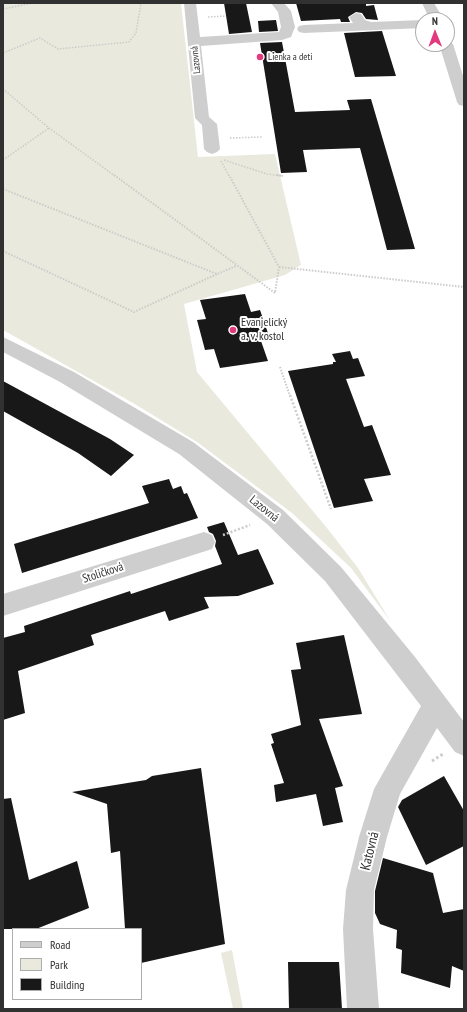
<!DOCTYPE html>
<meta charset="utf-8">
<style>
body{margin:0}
#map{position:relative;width:467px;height:1012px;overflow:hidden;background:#fff;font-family:"PT Sans Narrow",sans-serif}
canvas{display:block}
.frame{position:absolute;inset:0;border:4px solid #313131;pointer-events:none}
.legend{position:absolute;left:12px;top:928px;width:130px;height:72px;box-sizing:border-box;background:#fff;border:1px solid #adadad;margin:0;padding:5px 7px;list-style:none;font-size:12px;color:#313131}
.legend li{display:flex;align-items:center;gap:8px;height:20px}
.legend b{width:20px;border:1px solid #adadad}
.north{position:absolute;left:415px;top:12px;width:40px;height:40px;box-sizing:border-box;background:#fff;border:1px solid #adadad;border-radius:50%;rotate:359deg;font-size:11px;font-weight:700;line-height:16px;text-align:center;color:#313131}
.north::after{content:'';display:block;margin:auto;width:14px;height:18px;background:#e2397f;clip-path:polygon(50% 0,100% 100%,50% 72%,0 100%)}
</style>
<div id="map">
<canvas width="467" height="1012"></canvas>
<div class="frame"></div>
<ul class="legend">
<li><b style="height:5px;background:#cecece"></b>Road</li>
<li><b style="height:11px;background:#e9eadd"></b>Park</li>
<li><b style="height:11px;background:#181818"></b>Building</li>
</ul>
<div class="north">N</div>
</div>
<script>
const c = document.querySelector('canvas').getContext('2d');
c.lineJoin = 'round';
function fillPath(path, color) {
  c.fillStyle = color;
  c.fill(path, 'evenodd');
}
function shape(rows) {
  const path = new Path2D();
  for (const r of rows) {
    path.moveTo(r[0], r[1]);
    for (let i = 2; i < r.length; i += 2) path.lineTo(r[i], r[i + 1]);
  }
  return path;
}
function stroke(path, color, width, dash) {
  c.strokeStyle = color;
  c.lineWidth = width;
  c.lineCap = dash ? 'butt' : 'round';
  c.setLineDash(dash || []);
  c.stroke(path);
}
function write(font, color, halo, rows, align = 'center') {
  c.font = font + ' "PT Sans Narrow",sans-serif';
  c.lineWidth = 4;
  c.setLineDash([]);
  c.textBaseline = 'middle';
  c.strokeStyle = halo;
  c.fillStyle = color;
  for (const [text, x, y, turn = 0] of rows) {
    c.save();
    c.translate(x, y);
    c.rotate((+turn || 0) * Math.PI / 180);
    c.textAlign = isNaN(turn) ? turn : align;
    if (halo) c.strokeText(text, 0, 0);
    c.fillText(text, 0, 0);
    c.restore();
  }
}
const green = shape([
 [3,3,181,3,198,157,275,154,301,265,285,275,184,304,197,372,327,528,358,568,391,622,351,568,292,513,197,442,133,403,3,330],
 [232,950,243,1009,233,1009,221,953]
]);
const building = shape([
 [224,3,246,3,252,32,229,34],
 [296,3,366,3,366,6,374,5,378,20,366,19,362,13,356,12,348,17,350,22,341,22,340,19,301,21],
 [276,20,278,31,259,32,258,21],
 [382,31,396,76,355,77,344,33],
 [282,42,295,112,350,110,347,100,371,99,415,249,387,250,360,148,303,150,307,172,281,173,260,43],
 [245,294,251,312,260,310,270,339,261,341,268,361,220,368,214,349,205,350,197,320,206,319,200,300],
 [350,351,353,359,358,358,365,376,346,379,364,427,372,425,391,475,364,479,373,501,334,508,288,371,333,364,333,362,336,362,332,354],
 [3,381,110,439,134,455,111,476,78,453,3,411],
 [169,479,173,489,181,486,184,494,187,493,198,518,22,573,14,544,149,503,142,486],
 [224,522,238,555,258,549,274,584,238,596,204,597,209,608,169,621,165,611,91,635,94,645,18,671,25,713,3,720,3,638,25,632,24,626,130,591,131,594,222,564,215,546,216,541,213,534,209,532,207,527],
 [344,635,362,714,319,719,343,786,335,788,343,822,323,826,316,794,276,802,274,785,284,783,271,744,274,743,271,734,301,725,291,670,301,669,296,643],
 [201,768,225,944,141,963,141,929,125,929,120,851,111,853,107,804,72,792,146,780,152,776],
 [444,776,464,811,464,846,426,865,398,807,402,800],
 [11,798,29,880,77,861,89,908,36,929,3,929,3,799],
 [383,858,433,873,443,913,464,909,464,971,452,966,450,988,401,973,402,950,396,948,397,930,380,924,375,913,375,891],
 [288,962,339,962,342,1009,289,1009]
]);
const pathFar3 = shape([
 [3,9,33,3],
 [208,17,226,16],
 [3,53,40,38,58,49,129,42,136,33,141,3],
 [3,89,49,128,115,176],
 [230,138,262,137],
 [3,160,49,128],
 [224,160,267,174,283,176],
 [221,161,229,176]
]);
const pathFar2 = shape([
 [114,175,275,293,279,267,229,175],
 [277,175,283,176],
 [3,189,217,274,236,266],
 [3,251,134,312,217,274],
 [279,267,464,287],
 [280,367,290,396]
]);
const pathFar1 = shape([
 [290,395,331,509],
 [223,535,250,525]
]);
const path = shape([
 [432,761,443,754]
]);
const minor = shape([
 [184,3,196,3,200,37,279,32,281,27,278,12,271,3,284,3,291,11,295,27,291,37,282,40,201,46,209,117,217,124,220,149,217,152,212,154,207,152,204,149,202,125,195,118,184,3],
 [422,3,434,3,444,20,430,20,422,3],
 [356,13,361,14,365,20,371,22,423,20,423,28,304,33,299,32,297,29,299,26,304,25,353,23,349,17,356,13],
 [447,40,453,44,464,79,464,106,459,105,457,102,439,44,447,44,447,40],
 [3,337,74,372,193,442,283,510,341,567,415,657,464,722,464,756,455,752,437,728,400,794,387,837,374,890,373,929,379,1009,347,1009,343,929,346,890,359,837,374,789,421,706,325,581,267,524,179,454,60,382,3,352,3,337],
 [204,532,212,535,215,542,212,549,3,616,3,594,204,532]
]);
const markers = [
 [260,57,4,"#e2397f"],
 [233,330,4,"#e2397f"]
];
const farPoinames = [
 ["Lienka a deti",268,57]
];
const farStreetnames = [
 ["Lazovná",196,60,-96]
];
const poiNames = [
 ["Evanjelický",241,323],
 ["a. v. kostol",241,337]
];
const streetNames = [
 ["Lazovná",264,509,39],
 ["Stoličková",103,573,-18]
];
const nearStreetnames = [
 ["Katovná",370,851,-76]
];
fillPath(green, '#e9eadd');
fillPath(building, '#181818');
stroke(pathFar3, '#cbcbcb', 1.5, [1.5, 1.5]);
stroke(pathFar2, '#cbcbcb', 2, [1.5, 1.5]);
stroke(pathFar1, '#cbcbcb', 2.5, [2, 2]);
stroke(path, '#cbcbcb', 3, [2.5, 2.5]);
fillPath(minor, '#cecece');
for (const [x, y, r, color] of markers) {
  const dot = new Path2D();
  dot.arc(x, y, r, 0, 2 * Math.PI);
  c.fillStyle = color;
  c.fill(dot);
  stroke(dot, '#fff', 1.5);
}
write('10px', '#313131', '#fff', farPoinames, 'left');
write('10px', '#313131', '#fff', farStreetnames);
write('12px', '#313131', '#fff', poiNames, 'left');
write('12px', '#313131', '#fff', streetNames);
write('14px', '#313131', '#fff', nearStreetnames);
</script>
